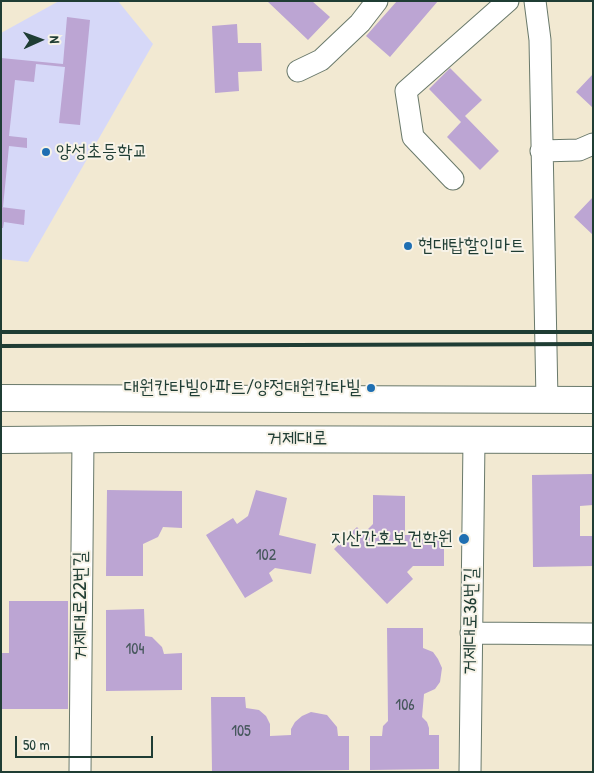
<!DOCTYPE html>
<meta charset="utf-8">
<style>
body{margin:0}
#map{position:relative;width:594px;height:773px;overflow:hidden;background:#f2e9d2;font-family:"Patrick Hand",sans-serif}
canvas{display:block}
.frame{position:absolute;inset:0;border:2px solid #1f3d34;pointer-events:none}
.north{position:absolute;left:15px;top:15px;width:50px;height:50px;-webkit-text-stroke:4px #f7f3e8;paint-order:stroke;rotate:88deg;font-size:14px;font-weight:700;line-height:20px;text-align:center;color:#1f3d34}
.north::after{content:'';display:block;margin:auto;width:18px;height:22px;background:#1f3d34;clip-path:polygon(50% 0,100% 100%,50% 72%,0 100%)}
.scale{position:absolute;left:15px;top:736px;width:138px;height:22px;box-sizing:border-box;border:2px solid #1f3d34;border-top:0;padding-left:6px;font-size:15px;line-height:18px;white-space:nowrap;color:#1f3d34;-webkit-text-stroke:4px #f7f3e8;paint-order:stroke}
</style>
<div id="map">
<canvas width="594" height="773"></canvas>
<div class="frame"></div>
<div class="north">N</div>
<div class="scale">50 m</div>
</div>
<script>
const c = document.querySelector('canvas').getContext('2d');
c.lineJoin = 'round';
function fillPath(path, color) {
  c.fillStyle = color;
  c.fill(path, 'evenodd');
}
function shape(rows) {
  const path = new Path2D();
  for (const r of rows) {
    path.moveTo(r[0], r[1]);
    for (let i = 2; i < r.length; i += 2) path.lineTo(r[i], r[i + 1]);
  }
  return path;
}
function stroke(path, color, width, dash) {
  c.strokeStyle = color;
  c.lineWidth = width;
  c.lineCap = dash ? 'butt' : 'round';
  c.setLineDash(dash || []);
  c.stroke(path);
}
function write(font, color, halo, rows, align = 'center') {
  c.font = font + ' "Patrick Hand","Poor Story",sans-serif';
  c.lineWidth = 4;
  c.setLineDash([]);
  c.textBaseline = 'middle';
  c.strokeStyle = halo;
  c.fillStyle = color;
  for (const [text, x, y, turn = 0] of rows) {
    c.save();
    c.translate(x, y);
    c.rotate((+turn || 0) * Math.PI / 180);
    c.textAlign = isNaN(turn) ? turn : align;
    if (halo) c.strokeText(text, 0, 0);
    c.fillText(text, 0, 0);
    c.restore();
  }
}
const built = shape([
 [59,1,118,1,153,44,28,262,1,259,1,33]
]);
const building = shape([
 [267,1,312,1,330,17,308,40],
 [397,1,438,1,390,57,366,36],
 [67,17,90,20,80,125,59,123,65,67,36,64,34,82,15,80,9,136,27,138,27,148,9,146,3,207,1,207,1,58,63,64],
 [237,24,238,43,261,43,262,71,238,72,239,91,215,93,212,26],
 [450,68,482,100,465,116,499,151,480,170,447,137,461,122,429,89],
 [593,74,593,108,576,92],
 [593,197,593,235,574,217],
 [1,207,25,210,24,225,4,222,3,228,1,228],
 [593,474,593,505,580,506,580,536,593,536,593,566,533,567,532,475],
 [107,490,182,491,182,528,163,527,158,537,143,544,143,576,106,576],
 [256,490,287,498,279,535,316,544,311,574,275,568,269,573,273,581,245,598,206,535,233,518,237,524,248,516],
 [373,495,405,496,405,535,444,535,444,566,413,566,407,572,413,579,387,604,334,549,357,527,363,534,373,524],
 [9,601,68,601,68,709,1,709,1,653,9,653],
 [144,609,145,636,152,637,162,647,164,654,182,653,182,690,106,691,106,610],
 [387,628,423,628,423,648,433,652,438,659,442,668,440,682,435,689,424,694,422,717,427,722,429,728,429,735,439,735,439,769,370,770,370,736,382,736,383,726,388,721],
 [211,697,245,697,246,708,259,710,266,716,270,724,270,736,291,735,291,729,295,722,302,716,311,712,327,715,337,727,338,736,349,736,349,770,212,772]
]);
const minor = shape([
 [535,1,540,40,547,400],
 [298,71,321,60,360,23,377,1],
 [541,151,579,150,593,144],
 [453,179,413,137,406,91,508,1],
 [471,633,593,634],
 [80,772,83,439],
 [470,772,474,440]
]);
const major = shape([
 [1,398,593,400],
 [1,440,121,439,593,440]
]);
const rail = shape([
 [1,332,593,332],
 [1,346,593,344]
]);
const markers = [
 [46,152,5,"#1f6fb2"],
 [408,246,5,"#1f6fb2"],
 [371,388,5,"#1f6fb2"],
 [464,539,6,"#1f6fb2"]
];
const numberNames = [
 ["102",266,556],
 ["104",135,650],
 ["106",405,706],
 ["105",241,732]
];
const poiNames = [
 ["양성초등학교",56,152],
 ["현대탑할인마트",418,246],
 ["대원칸타빌아파트/양정대원칸타빌",361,388,"right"],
 ["지산간호보건학원",453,539,"right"]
];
const streetNames = [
 ["거제대로",297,439],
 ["거제대로22번길",81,606,-90],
 ["거제대로36번길",471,621,-89]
];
fillPath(built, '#d6d8f8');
fillPath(building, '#bca5d3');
stroke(minor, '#69796b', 23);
stroke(major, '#69796b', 28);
stroke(minor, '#fff', 21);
stroke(major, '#fff', 26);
stroke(rail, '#1f3d34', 4);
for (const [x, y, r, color] of markers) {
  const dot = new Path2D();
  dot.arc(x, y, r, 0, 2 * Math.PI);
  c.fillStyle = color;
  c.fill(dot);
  stroke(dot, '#f7f3e8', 2);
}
write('16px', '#46575c', null, numberNames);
write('19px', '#1f3d34', '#f7f3e8', poiNames, 'left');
write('19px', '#1f3d34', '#f7f3e8', streetNames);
</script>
